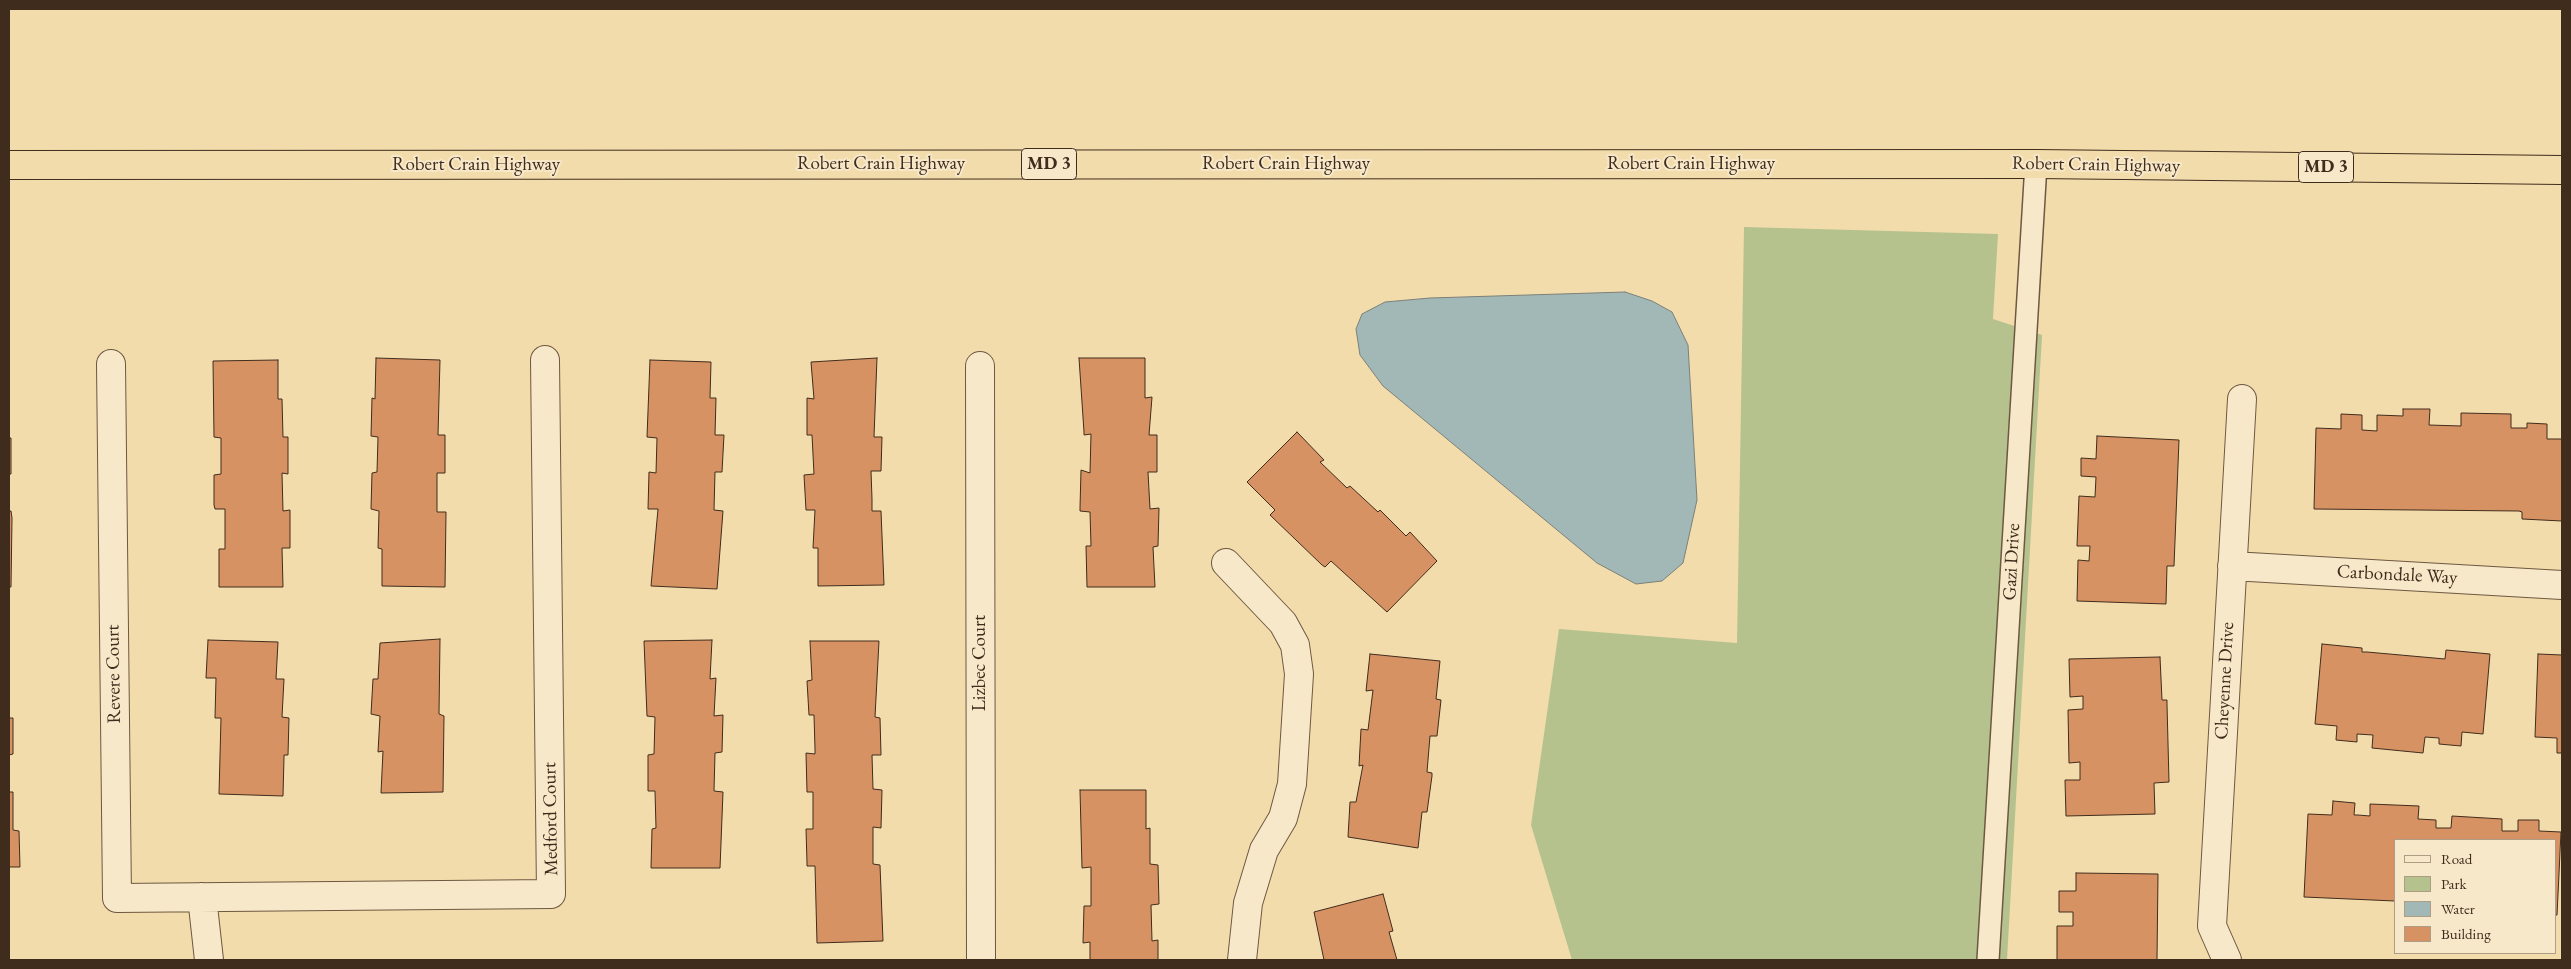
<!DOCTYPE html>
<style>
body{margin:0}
#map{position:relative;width:2571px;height:969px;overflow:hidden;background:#f3dcac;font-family:"EB Garamond",serif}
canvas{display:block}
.frame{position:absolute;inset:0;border:10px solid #402c1d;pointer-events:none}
.legend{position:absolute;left:2394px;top:839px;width:162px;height:115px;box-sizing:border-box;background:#f7e8c9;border:1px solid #ae9d84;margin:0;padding:6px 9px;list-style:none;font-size:15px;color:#402c1d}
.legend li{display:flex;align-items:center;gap:10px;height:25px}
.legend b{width:25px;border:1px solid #ae9d84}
</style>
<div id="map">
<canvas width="2571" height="969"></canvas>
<div class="frame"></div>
<ul class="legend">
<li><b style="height:6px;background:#f7e8c9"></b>Road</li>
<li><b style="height:14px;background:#b5c28e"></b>Park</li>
<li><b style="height:14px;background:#a2b8b6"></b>Water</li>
<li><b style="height:14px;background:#d69263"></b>Building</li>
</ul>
</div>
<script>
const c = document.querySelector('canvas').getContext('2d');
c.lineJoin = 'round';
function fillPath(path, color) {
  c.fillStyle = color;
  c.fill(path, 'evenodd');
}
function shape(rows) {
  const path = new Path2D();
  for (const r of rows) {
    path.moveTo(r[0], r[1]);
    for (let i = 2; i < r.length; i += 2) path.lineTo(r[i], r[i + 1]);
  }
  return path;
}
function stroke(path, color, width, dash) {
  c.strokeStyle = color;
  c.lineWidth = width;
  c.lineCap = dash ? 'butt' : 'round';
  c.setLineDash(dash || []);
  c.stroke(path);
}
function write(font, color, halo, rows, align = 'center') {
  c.font = font + ' "EB Garamond",serif';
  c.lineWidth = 4;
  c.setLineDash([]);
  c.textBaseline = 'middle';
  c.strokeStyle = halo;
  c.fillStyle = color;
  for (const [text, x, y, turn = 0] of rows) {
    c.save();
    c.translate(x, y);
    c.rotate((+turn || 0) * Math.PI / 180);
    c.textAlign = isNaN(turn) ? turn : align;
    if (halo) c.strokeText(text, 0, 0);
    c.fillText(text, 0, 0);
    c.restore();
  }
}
const green = shape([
 [1744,227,1998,234,1993,319,2042,335,2007,960,1572,960,1531,825,1559,629,1737,643]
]);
const water = shape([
 [1625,292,1652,301,1672,312,1688,345,1697,500,1683,563,1662,581,1636,584,1597,563,1383,386,1360,355,1356,329,1362,314,1385,302,1430,298,1625,292]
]);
const building = shape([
 [376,358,440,360,438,435,445,435,445,473,437,473,437,512,446,512,445,587,382,586,382,549,378,548,379,511,371,509,372,473,377,472,378,437,371,436,372,398,375,399,376,358],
 [877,358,874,437,882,437,881,471,871,471,872,499,872,511,881,511,884,585,818,586,818,548,813,548,815,510,806,510,804,475,814,474,812,435,807,435,807,398,814,399,811,362,877,358],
 [1079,358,1145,358,1145,398,1152,397,1149,435,1157,435,1157,472,1148,472,1150,509,1159,508,1158,546,1153,547,1155,587,1087,587,1086,546,1091,546,1090,512,1080,511,1080,508,1081,470,1090,473,1091,434,1084,435,1084,432,1079,358],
 [278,360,278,399,282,399,283,437,288,437,288,474,282,473,283,511,290,510,290,548,282,548,283,587,219,587,219,549,225,549,225,509,215,509,214,505,214,475,221,474,221,438,214,437,213,361,278,360],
 [650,360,711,362,710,398,716,398,715,435,724,435,722,472,715,472,714,510,723,511,717,589,651,586,658,509,648,509,649,472,656,473,657,438,647,437,650,360],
 [2403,409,2430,409,2429,425,2461,426,2461,413,2511,414,2511,428,2527,428,2527,423,2547,424,2547,439,2562,439,2562,521,2522,519,2522,512,2519,511,2314,509,2316,428,2341,429,2341,414,2362,415,2362,430,2377,431,2377,415,2403,416,2403,409],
 [1297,432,1324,460,1320,462,1347,488,1350,486,1378,512,1380,510,1406,536,1410,532,1437,561,1387,612,1331,561,1325,567,1322,565,1270,515,1275,510,1247,482,1297,432],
 [2097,436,2179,440,2174,566,2167,566,2166,604,2077,601,2078,560,2089,561,2090,546,2077,546,2079,496,2095,497,2096,477,2081,476,2081,458,2096,459,2097,436],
 [9,438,11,438,11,474,9,474,9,438],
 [9,511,11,511,12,518,11,587,9,587,9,511],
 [440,639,439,714,444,716,443,792,381,793,383,751,378,752,380,716,371,714,373,679,378,679,380,643,440,639],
 [208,640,278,642,276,679,284,679,282,717,289,718,288,755,284,755,284,757,283,796,219,794,221,718,215,718,216,678,206,678,208,640],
 [712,640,710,679,716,678,714,716,723,715,722,752,715,753,714,791,723,792,720,868,651,868,652,829,656,828,655,791,648,791,648,755,654,754,655,717,647,716,644,641,712,640],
 [810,641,879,641,875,717,880,718,881,755,872,755,873,789,882,790,881,828,873,827,873,864,880,865,883,941,817,943,815,866,807,866,807,863,806,829,813,829,813,792,807,792,806,753,815,754,815,749,814,715,809,715,807,681,812,680,810,641],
 [2322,644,2362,648,2362,652,2367,652,2445,659,2446,650,2490,654,2483,734,2462,732,2461,746,2439,744,2439,738,2425,737,2423,753,2372,748,2373,735,2357,734,2357,742,2336,740,2337,726,2315,724,2322,644],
 [1370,654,1440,661,1436,699,1441,700,1437,736,1430,736,1427,772,1432,773,1432,776,1427,812,1422,812,1418,848,1348,837,1350,802,1356,802,1363,765,1359,766,1361,729,1368,730,1373,690,1366,691,1370,654],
 [2538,654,2562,655,2562,753,2557,753,2557,738,2535,737,2538,654],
 [2160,657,2162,700,2167,700,2167,704,2169,782,2154,783,2155,814,2066,816,2065,780,2080,780,2080,762,2069,763,2068,710,2083,709,2083,696,2070,697,2069,659,2160,657],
 [9,718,13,718,13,754,9,755,9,718],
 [1080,790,1146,790,1146,829,1150,828,1150,864,1158,865,1159,904,1151,905,1152,941,1158,940,1158,960,1090,960,1090,942,1083,943,1084,906,1091,906,1091,867,1082,868,1080,790],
 [9,792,13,792,13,830,19,831,20,867,9,867,9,792],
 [2333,801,2355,803,2354,815,2358,815,2370,816,2370,804,2419,806,2418,819,2436,820,2436,828,2451,828,2452,816,2502,819,2502,831,2518,831,2518,820,2539,820,2539,831,2561,832,2557,915,2555,915,2555,840,2395,840,2395,901,2304,897,2308,814,2332,815,2333,801],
 [2076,873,2158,874,2157,960,2057,960,2057,926,2073,926,2073,912,2059,912,2059,891,2076,891,2076,873],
 [1383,894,1393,931,1389,932,1397,960,1324,960,1314,912,1383,894]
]);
const service = shape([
 [1988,960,2036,164]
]);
const minor = shape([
 [111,364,117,898,551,894,545,360],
 [980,366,981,960],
 [1226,563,1283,623,1295,645,1299,674,1292,784,1283,818,1264,850,1248,903,1242,960],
 [2232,566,2562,585],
 [202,897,209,960],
 [2227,960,2212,926,2242,399]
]);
const trunk = shape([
 [9,165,2036,164,2562,170]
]);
const shields = [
 [1049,164,55],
 [2326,167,55]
];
const shieldNames = [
 ["MD 3",1049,164],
 ["MD 3",2326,167]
];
const streetNames = [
 ["Robert Crain Highway",881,164],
 ["Robert Crain Highway",1286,164],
 ["Robert Crain Highway",1691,164],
 ["Robert Crain Highway",476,165],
 ["Robert Crain Highway",2096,165,1],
 ["Gazi Drive",2012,562,-87],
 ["Carbondale Way",2397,575,3],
 ["Lizbec Court",980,663,-90],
 ["Revere Court",114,674,-91],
 ["Cheyenne Drive",2225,681,-87],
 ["Medford Court",551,819,-91]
];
fillPath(green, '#b5c28e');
fillPath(water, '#a2b8b6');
stroke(water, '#7b8079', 1);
fillPath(building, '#d69263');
stroke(building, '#402c1d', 1);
stroke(service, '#6d5841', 24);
stroke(minor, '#6d5841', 30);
stroke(trunk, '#402c1d', 30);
stroke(service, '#f7e8c9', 21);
stroke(minor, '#f7e8c9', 28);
stroke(trunk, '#f3dcac', 28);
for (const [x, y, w] of shields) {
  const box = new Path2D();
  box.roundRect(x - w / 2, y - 15.5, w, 31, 4);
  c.fillStyle = '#f7e8c9';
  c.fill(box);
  stroke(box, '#402c1d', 1);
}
write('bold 18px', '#402c1d', null, shieldNames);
write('19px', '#402c1d', '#f7e8c9', streetNames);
</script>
